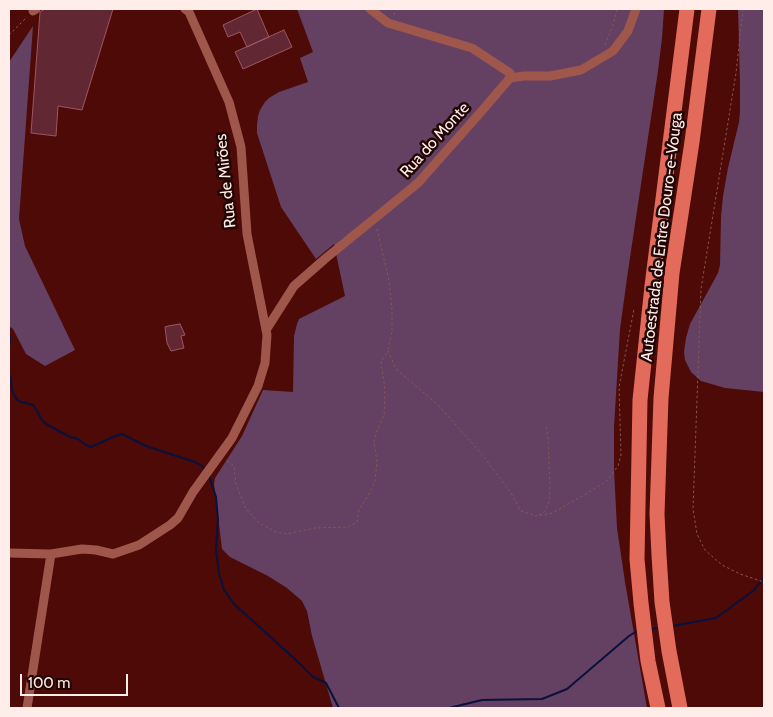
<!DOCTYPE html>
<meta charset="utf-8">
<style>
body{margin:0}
#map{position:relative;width:773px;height:717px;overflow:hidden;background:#4d0a06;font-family:Cabin,sans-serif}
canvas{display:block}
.frame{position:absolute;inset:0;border:10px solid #ffedea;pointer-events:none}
.scale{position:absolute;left:20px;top:674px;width:108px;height:22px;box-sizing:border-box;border:2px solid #ffedea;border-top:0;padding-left:6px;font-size:15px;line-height:18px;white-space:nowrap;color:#ffedea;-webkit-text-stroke:4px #220604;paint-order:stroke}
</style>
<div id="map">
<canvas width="773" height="717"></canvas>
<div class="frame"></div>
<div class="scale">100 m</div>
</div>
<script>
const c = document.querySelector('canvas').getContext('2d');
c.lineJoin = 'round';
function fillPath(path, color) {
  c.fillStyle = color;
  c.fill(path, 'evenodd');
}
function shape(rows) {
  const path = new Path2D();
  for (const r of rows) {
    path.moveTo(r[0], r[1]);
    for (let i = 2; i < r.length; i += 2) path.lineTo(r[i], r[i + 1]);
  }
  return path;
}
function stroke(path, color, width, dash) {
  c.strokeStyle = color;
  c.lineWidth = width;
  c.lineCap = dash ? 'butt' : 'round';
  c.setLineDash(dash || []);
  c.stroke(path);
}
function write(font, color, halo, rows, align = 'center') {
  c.font = font + ' Cabin,sans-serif';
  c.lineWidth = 5;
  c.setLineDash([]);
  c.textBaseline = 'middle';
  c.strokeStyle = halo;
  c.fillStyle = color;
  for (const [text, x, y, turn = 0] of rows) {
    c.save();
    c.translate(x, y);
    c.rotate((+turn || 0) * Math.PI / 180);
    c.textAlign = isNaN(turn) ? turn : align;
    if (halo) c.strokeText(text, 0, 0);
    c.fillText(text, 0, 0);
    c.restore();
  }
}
const green = shape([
 [297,9,664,9,662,38,658,71,628,271,620,329,614,427,614,469,617,528,625,582,647,708,333,708,312,636,307,611,302,601,287,588,268,576,230,557,222,549,214,484,215,478,242,436,263,390,293,392,294,336,297,324,299,319,345,296,334,244,316,259,281,207,257,133,257,125,258,116,260,110,265,102,269,98,279,92,308,82,300,58,313,52],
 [738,9,764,9,764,392,725,388,701,381,691,372,685,360,684,352,686,338,690,324,718,273,720,265,721,217,723,196,728,168,739,122,740,112,740,83],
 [33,26,19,219,25,246,75,350,45,366,26,354,13,329,9,326,9,62]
]);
const stream = shape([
 [9,335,10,336,10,342,9,345],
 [9,375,11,378,12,390,14,395,18,401,33,405,38,412,41,419,46,424,70,437,78,439,86,445,91,447,113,437,122,434,146,446,195,462,202,466,204,469],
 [209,476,216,497,218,520,216,550,219,573,224,590,234,604,297,661,313,677,326,683,339,708],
 [672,626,716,618,753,591,764,578],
 [649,629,659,628],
 [449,708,482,700,542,699,567,689,629,636,637,631]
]);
const building = shape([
 [45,9,113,9,82,110,58,106,56,136,31,133,40,12,45,9],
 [257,9,269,37,247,47,240,32,228,37,223,25,257,9],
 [284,30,292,47,243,69,235,52,284,30],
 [180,324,185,335,181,336,184,348,171,351,167,343,165,327,168,326,180,324]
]);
const path = shape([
 [743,9,736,73,701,289,693,509,697,534,705,550,722,565,740,574,764,582],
 [394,15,396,9],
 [9,35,27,17],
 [605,45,614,22,617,9],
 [377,229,389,281,392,309,392,332,388,350],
 [227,461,234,466,236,484,246,509,259,523,276,532,287,534,315,528,348,527,357,522,359,509,368,496,375,481,377,462,374,441,378,428,384,415,385,399,384,382,381,362,388,351,396,369,437,404,480,452,511,493,521,511,536,516,553,513,606,482,618,466,621,455,619,387,634,309],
 [539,515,545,511,549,502,550,485,548,439,546,425]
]);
const minor = shape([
 [33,11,36,9],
 [510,78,524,76,550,76,581,70,613,51,628,31,636,9],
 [266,330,294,286,326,258,418,183,480,113,510,78,510,73,472,48,388,23,370,9],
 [9,553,51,554,82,549,96,550,113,554,139,545,170,525,178,518,193,492,232,438,258,386,265,363,267,335,247,234,241,147,229,102,189,12,185,9],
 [27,708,51,554]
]);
const motorway = shape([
 [658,708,648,661,641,603,637,559,640,400,652,286,687,9],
 [680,708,669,651,662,602,659,555,657,514,661,398,672,273,692,142,709,9]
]);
const streetNames = [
 ["Rua do Monte",435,140,-48],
 ["Rua de Mirões",226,181,-96],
 ["Autoestrada de Entre Douro-e-Vouga",662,237,-83]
];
fillPath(green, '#644162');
stroke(stream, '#09113d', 2);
fillPath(building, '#612834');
stroke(building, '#9f5562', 1);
stroke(path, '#895753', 1, [2.5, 2.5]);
stroke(minor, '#9f564b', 9);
stroke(motorway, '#e36b5c', 15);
write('16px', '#ffedea', '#220604', streetNames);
</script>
